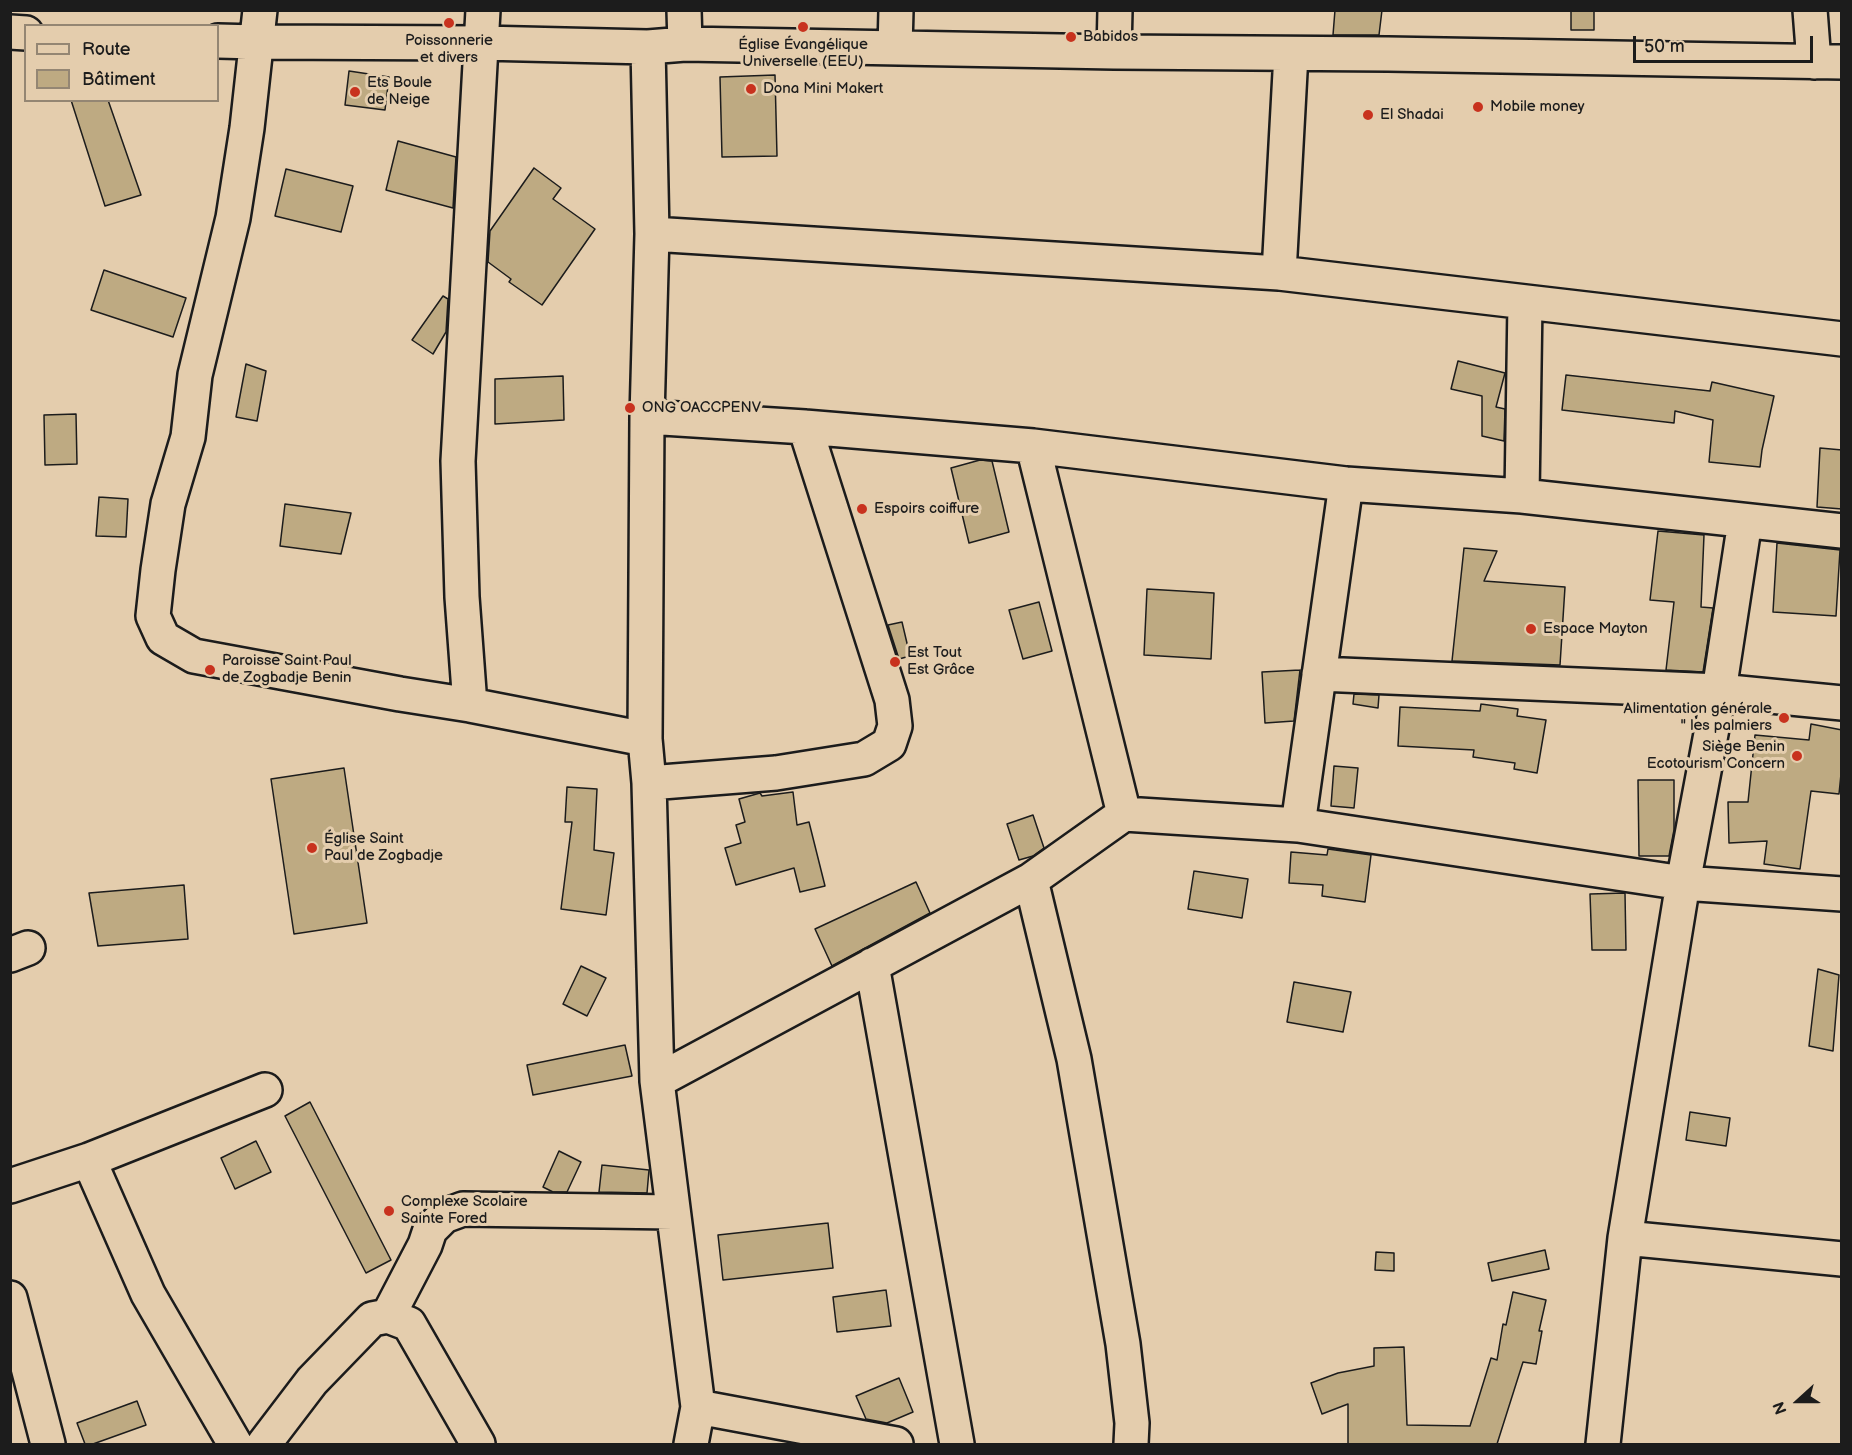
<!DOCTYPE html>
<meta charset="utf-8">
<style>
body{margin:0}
#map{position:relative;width:1852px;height:1455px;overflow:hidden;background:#e4cdad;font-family:"Balsamiq Sans",sans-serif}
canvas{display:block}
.frame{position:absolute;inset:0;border:12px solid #1c1c1c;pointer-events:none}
.legend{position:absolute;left:24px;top:24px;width:195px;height:78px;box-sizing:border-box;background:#e4cdad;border:2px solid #948673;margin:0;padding:8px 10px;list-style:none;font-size:18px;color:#1c1c1c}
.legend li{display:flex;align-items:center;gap:12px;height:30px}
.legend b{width:30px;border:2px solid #948673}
.north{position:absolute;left:1768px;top:1371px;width:60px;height:60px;-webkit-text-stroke:4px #e4cdad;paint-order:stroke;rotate:249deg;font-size:16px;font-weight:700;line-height:24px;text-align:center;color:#1c1c1c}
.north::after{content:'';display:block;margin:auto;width:21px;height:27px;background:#1c1c1c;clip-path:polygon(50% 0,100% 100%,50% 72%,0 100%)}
.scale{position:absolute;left:1633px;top:36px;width:180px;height:27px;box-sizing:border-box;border:3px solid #1c1c1c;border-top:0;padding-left:8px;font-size:18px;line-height:21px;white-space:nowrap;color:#1c1c1c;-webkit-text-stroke:4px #e4cdad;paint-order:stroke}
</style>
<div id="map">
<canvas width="1852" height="1455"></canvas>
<div class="frame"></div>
<ul class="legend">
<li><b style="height:8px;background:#e4cdad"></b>Route</li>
<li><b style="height:16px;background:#beaa82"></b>Bâtiment</li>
</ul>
<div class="north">N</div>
<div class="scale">50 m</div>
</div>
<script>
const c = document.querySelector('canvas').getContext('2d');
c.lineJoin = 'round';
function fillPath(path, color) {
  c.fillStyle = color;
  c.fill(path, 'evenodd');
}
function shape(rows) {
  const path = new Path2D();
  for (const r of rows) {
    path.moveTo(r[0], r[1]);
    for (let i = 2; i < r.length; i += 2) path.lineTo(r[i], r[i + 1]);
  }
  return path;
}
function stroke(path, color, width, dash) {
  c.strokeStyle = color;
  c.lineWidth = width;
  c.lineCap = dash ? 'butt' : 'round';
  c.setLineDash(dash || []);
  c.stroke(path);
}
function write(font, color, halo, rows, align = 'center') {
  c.font = font + ' "Balsamiq Sans",sans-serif';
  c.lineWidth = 6;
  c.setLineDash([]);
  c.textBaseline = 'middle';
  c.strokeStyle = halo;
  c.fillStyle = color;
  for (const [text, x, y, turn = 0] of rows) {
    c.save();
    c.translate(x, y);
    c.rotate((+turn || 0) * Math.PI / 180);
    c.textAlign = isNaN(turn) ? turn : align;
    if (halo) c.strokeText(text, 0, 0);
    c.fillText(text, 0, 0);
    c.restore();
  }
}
const building = shape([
 [1335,10,1382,10,1379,35,1333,35,1335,10],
 [1571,10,1594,10,1594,30,1571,30,1571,10],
 [349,71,389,77,385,110,345,105,349,71],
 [775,75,777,156,722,157,720,77,775,75],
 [71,100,108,100,141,195,105,206,71,100],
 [398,141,456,157,453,208,386,190,398,141],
 [534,168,561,188,553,199,595,229,542,305,509,282,511,279,488,262,490,231,534,168],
 [286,169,353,186,341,232,275,216,286,169],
 [104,270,186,298,173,337,91,310,104,270],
 [443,296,448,299,446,332,433,354,412,340,443,296],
 [1458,361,1505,373,1496,407,1505,409,1504,441,1482,436,1482,396,1451,389,1458,361],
 [246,364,266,371,257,421,236,417,246,364],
 [1566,375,1710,391,1712,382,1774,396,1762,450,1760,467,1709,462,1713,420,1675,411,1674,423,1562,410,1566,375],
 [563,376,564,420,495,424,495,379,563,376],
 [76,414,77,464,45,465,44,415,76,414],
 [1820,448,1842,450,1842,509,1817,507,1820,448],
 [980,460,992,461,1009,532,969,543,951,468,980,460],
 [99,497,128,499,126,537,96,536,99,497],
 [285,504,351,513,341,554,280,546,285,504],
 [1658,531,1704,535,1701,607,1713,608,1703,672,1666,670,1674,602,1650,600,1658,531],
 [1777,543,1840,550,1836,616,1773,612,1777,543],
 [1464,548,1497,551,1484,581,1565,587,1560,665,1452,661,1464,548],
 [1147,589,1214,593,1211,659,1144,655,1147,589],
 [1039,602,1052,651,1023,659,1009,610,1039,602],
 [902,622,910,656,899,659,888,625,902,622],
 [1300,670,1294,721,1265,723,1262,672,1300,670],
 [1354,694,1379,695,1378,708,1353,704,1354,694],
 [1481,704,1518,709,1517,716,1546,720,1537,773,1514,769,1515,763,1473,757,1474,750,1398,746,1400,707,1480,711,1481,704],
 [1811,724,1842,730,1842,764,1839,794,1811,791,1800,869,1764,864,1767,841,1729,843,1728,802,1748,802,1755,735,1809,740,1811,724],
 [1334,766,1358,768,1354,808,1331,806,1334,766],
 [344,768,367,923,294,934,271,779,344,768],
 [1638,780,1674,780,1674,830,1669,856,1639,856,1638,780],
 [567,787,597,789,594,850,614,853,606,915,561,909,572,822,565,822,567,787],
 [793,792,797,825,809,822,825,886,800,892,794,868,736,885,725,848,741,843,736,825,745,822,739,799,760,793,762,796,793,792],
 [1033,815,1044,848,1033,856,1019,860,1007,824,1033,815],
 [1328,849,1371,855,1365,902,1322,896,1323,885,1289,883,1291,852,1327,855,1328,849],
 [1194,871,1248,879,1242,918,1188,909,1194,871],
 [916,882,930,913,832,966,815,929,916,882],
 [184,885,188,939,98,946,89,893,184,885],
 [1625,893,1626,950,1592,950,1590,894,1625,893],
 [581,966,606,978,587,1016,563,1004,581,966],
 [1818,969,1839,975,1833,1051,1809,1046,1818,969],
 [1294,982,1351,992,1343,1032,1287,1022,1294,982],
 [625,1045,632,1076,533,1095,527,1065,625,1045],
 [310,1102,391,1260,366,1273,285,1116,310,1102],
 [1690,1112,1730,1118,1726,1146,1686,1140,1690,1112],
 [256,1141,271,1172,235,1189,221,1158,256,1141],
 [559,1151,581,1162,567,1192,553,1192,543,1187,559,1151],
 [602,1165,649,1170,647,1193,599,1192,602,1165],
 [828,1223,833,1268,723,1280,718,1235,828,1223],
 [1545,1250,1549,1269,1492,1281,1488,1263,1545,1250],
 [1376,1252,1394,1253,1394,1271,1375,1270,1376,1252],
 [886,1290,891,1326,837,1332,833,1297,886,1290],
 [1513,1292,1546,1300,1539,1331,1542,1331,1536,1364,1523,1362,1497,1444,1348,1444,1348,1404,1322,1414,1311,1383,1338,1373,1374,1366,1374,1348,1404,1347,1407,1425,1470,1426,1491,1358,1497,1360,1503,1324,1506,1325,1513,1292],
 [899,1378,913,1412,887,1423,866,1419,856,1396,899,1378],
 [137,1401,146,1425,93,1444,85,1444,77,1423,137,1401]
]);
const minor = shape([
 [260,10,247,128,233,218,195,375,188,437,168,504,158,570,153,616,163,638,194,656,400,694,470,705,645,739],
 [684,10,685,44],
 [1810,10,1814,62],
 [10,32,26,33],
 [218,41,257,42,482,43,648,47,685,44,1114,52,1388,54,1842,62],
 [648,47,652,234,647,417,645,739,649,783,657,1081,698,1407,691,1444],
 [895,48,896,10],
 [1114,52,1115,10],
 [652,234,1279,273,1842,339],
 [1279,273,1291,54],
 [647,417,805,427,1033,446,1346,484,1522,496,1842,531],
 [1033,446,1124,814],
 [1522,496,1525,302],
 [1319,674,1719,691,1842,703],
 [470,705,462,597,458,461,483,10],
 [649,783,776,773,864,759,889,744,895,726,892,700,805,427],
 [1298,825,1346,484],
 [1031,880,1074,1059,1123,1344,1132,1423,1131,1444],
 [10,955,28,948],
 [872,965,957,1444],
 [657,1081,1031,880,1124,814,1298,825,1683,883,1842,894],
 [89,1160,148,1294,235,1444],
 [10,1186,89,1160,265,1090],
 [1625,1238,1842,1259],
 [10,1298,48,1444],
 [388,1316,425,1245,430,1230,444,1216,463,1209,673,1212],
 [698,1407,896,1444],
 [264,1444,312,1381,372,1319,388,1316,409,1324,478,1444],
 [1603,1444,1625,1238,1683,883,1719,691,1745,521]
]);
const markers = [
 [449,23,6,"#c8321e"],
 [803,27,6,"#c8321e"],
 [1071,37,6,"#c8321e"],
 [751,89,6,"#c8321e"],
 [355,92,6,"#c8321e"],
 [1478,107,6,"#c8321e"],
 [1368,115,6,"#c8321e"],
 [630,408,6,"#c8321e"],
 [862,509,6,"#c8321e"],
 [1531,629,6,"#c8321e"],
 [895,662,6,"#c8321e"],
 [210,670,6,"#c8321e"],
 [1784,718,6,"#c8321e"],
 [1797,756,6,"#c8321e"],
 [312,848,6,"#c8321e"],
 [389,1211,6,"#c8321e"]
];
const poiNames = [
 ["Babidos",1083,37],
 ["Poissonnerie",449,41,"center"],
 ["et divers",449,58,"center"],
 ["Église Évangélique",803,45,"center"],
 ["Universelle (EEU)",803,62,"center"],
 ["Ets Boule",367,83],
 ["de Neige",367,100],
 ["Dona Mini Makert",763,89],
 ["Mobile money",1490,107],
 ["El Shadai",1380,115],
 ["ONG OACCPENV",642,408],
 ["Espoirs coiffure",874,509],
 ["Espace Mayton",1543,629],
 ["Est Tout",907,653],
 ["Est Grâce",907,670],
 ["Paroisse Saint Paul",222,661],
 ["de Zogbadje Benin",222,678],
 ["Alimentation générale",1772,709,"right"],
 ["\" les palmiers",1772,726,"right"],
 ["Siège Benin",1785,747,"right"],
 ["Ecotourism Concern",1785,764,"right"],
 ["Église Saint",324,839],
 ["Paul de Zogbadje",324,856],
 ["Complexe Scolaire",401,1202],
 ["Sainte Fored",401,1219]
];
fillPath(building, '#beaa82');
stroke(building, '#1c1c1c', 1.5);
stroke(minor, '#1c1c1c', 38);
stroke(minor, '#e4cdad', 33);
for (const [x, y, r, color] of markers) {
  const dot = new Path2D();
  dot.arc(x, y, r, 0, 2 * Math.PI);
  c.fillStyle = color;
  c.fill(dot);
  stroke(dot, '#e4cdad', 2);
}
write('15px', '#1c1c1c', '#e4cdad', poiNames, 'left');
</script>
